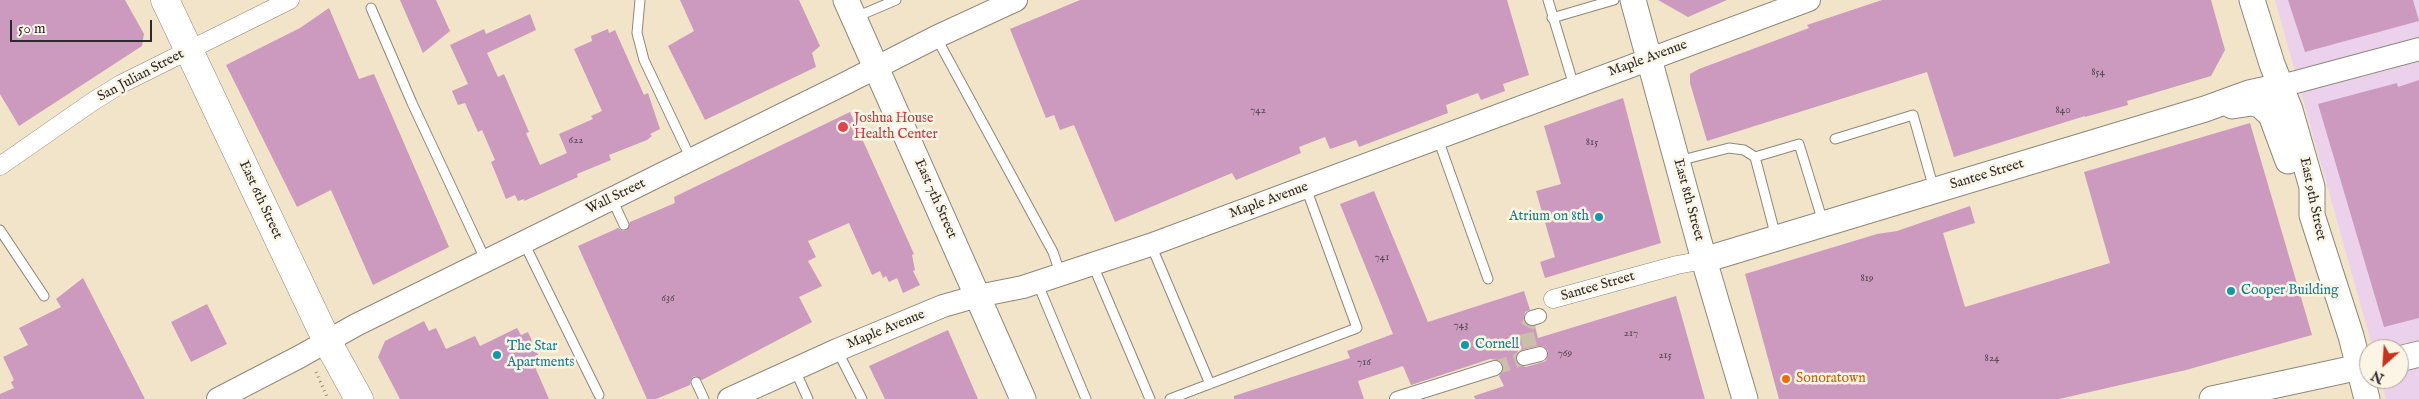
<!DOCTYPE html>
<style>
body{margin:0}
#map{position:relative;width:2419px;height:399px;overflow:hidden;background:#f2e4c8;font-family:"IM FELL English",serif}
canvas{display:block}
.north{position:absolute;left:2359px;top:339px;width:50px;height:50px;box-sizing:border-box;background:#fcf5e5;border:1px solid #a8a49b;border-radius:50%;rotate:206deg;font-size:14px;font-weight:700;line-height:20px;text-align:center;color:#2b2b2b}
.north::after{content:'';display:block;margin:auto;width:18px;height:22px;background:#c8321e;clip-path:polygon(50% 0,100% 100%,50% 72%,0 100%)}
.scale{position:absolute;left:10px;top:20px;width:142px;height:22px;box-sizing:border-box;border:2px solid #2b2b2b;border-top:0;padding-left:6px;font-size:15px;line-height:18px;white-space:nowrap;color:#2b2b2b;-webkit-text-stroke:4px #fcf5e5;paint-order:stroke}
</style>
<div id="map">
<canvas width="2419" height="399"></canvas>
<div class="north">N</div>
<div class="scale">50 m</div>
</div>
<script>
const c = document.querySelector('canvas').getContext('2d');
c.lineJoin = 'round';
function fillPath(path, color) {
  c.fillStyle = color;
  c.fill(path, 'evenodd');
}
function shape(rows) {
  const path = new Path2D();
  for (const r of rows) {
    path.moveTo(r[0], r[1]);
    for (let i = 2; i < r.length; i += 2) path.lineTo(r[i], r[i + 1]);
  }
  return path;
}
function stroke(path, color, width, dash) {
  c.strokeStyle = color;
  c.lineWidth = width;
  c.lineCap = dash ? 'butt' : 'round';
  c.setLineDash(dash || []);
  c.stroke(path);
}
function write(font, color, halo, rows, align = 'center') {
  c.font = font + ' "IM FELL English",serif';
  c.lineWidth = 5;
  c.setLineDash([]);
  c.textBaseline = 'middle';
  c.strokeStyle = halo;
  c.fillStyle = color;
  for (const [text, x, y, turn = 0] of rows) {
    c.save();
    c.translate(x, y);
    c.rotate((+turn || 0) * Math.PI / 180);
    c.textAlign = isNaN(turn) ? turn : align;
    if (halo) c.strokeText(text, 0, 0);
    c.fillText(text, 0, 0);
    c.restore();
  }
}
const built = shape([
 [2275,0,2419,0,2419,399,2386,399,2381,379,2399,379,2399,349,2373,349]
]);
const building = shape([
 [0,0,125,0,144,34,142,46,19,126,0,94],
 [400,0,436,0,450,31,423,53],
 [680,0,799,0,820,46,812,53,816,67,705,120,668,46,694,31],
 [1080,0,1507,0,1529,75,1503,84,1505,91,1481,100,1478,93,1446,105,1448,113,1359,147,1356,140,1330,149,1325,137,1299,147,1301,153,1236,180,1232,173,1115,222,1074,125,1060,130,1054,115,1046,118,1010,29],
 [1658,0,1727,0,1688,17],
 [1882,0,2211,0,2225,50,2211,76,2127,101,2128,105,2085,117,2085,116,1954,157,1927,72,1707,141,1690,83,1690,74,1699,69,1809,28,1807,25],
 [2288,0,2413,0,2419,21,2305,52],
 [329,8,359,79,374,74,449,247,373,285,331,190,297,207,226,65,300,28],
 [530,14,536,30,487,53,498,77,504,74,529,132,526,133,540,165,567,153,559,134,593,119,591,116,602,111,574,49,592,41,591,36,608,29,609,33,615,30,644,95,648,93,660,129,650,134,652,136,647,140,609,155,611,160,577,174,578,177,524,201,524,199,518,201,515,195,506,199,491,162,495,160,482,130,478,132,465,103,458,105,452,91,468,84,450,45,484,29,486,34],
 [2419,80,2419,318,2384,327,2318,104,2397,83,2398,87],
 [1623,98,1661,243,1545,278,1540,262,1555,257,1536,191,1561,184,1544,126],
 [850,112,914,254,912,255,915,270,913,271,920,285,903,293,897,278,889,282,886,276,883,278,880,271,872,275,849,223,808,241,816,257,808,261,822,286,799,297,812,322,702,380,694,376,691,379,690,385,656,399,647,399,578,246,618,228,623,231,627,230,630,222,675,203,674,197],
 [2250,123,2312,335,2186,370,2059,399,1779,399,1745,274,1877,234,1897,231,1970,206,1975,223,1943,233,1965,307,2110,263,2084,172],
 [1374,191,1428,322,1524,291,1530,310,1525,312,1524,320,1526,325,1535,326,1538,338,1676,296,1705,399,1475,399,1474,396,1504,386,1499,376,1503,370,1503,365,1497,360,1490,359,1411,385,1403,366,1358,381,1364,399,1234,399,1234,396,1350,358,1347,351,1393,334,1340,204],
 [1538,346,1543,346,1548,351,1546,361,1526,367,1517,364,1516,356,1518,351],
 [83,278,145,399,0,399,0,394,14,388,11,382,14,380,3,357,28,345,19,328,61,307,56,299],
 [207,304,227,344,191,362,171,322],
 [424,321,429,331,436,328,446,349,475,336,480,346,517,328,521,335,528,332,542,364,535,367,549,399,400,399,378,357,385,341],
 [948,330,978,399,885,399,869,366]
]);
const pedestrianTunnel = shape([
 [1530,347,1526,329,1532,318],
 [1495,368,1524,358]
]);
const path = shape([
 [316,372,328,399]
]);
const service = shape([
 [640,0,637,33,644,60,691,159],
 [1548,0,1574,86],
 [371,8,412,103,486,261],
 [856,17,896,0],
 [1552,18,1614,0],
 [936,37,1053,252,1060,273],
 [1438,139,1488,279],
 [1835,139,1913,115,1934,189],
 [1678,161,1729,148,1744,150,1755,157],
 [612,199,624,225],
 [0,230,44,296],
 [1776,237,1755,157,1799,144,1823,222],
 [524,243,599,395],
 [1151,245,1210,384],
 [1092,263,1150,399],
 [1037,282,1086,399],
 [837,350,862,399],
 [795,370,808,399],
 [696,382,704,399],
 [1170,399,1357,328,1306,188]
]);
const pedestrian = shape([
 [1532,318,1539,316],
 [1524,358,1540,354],
 [1397,399,1495,368]
]);
const minor = shape([
 [0,166,92,102,121,84,290,0],
 [1553,299,1677,265,1704,260]
]);
const tertiary = shape([
 [2281,86,2419,49],
 [218,399,299,357,356,325,844,84,936,37,1016,0],
 [729,399,837,350,943,306,978,296,1023,287,1150,245,1809,0]
]);
const secondary = shape([
 [846,0,1023,399],
 [1633,0,1704,260,1745,399],
 [2252,0,2272,64,2290,110,2312,187,2312,215,2351,336,2367,399],
 [2232,106,2252,103,2260,105,2271,115,2288,161],
 [1704,260,2205,109,2249,93,2281,86],
 [2399,359,2419,354],
 [2212,399,2369,365]
]);
const primary = shape([
 [165,0,327,341,359,399]
]);
const markers = [
 [843,127,6,"#e0444e"],
 [1599,217,5,"#0f9aa8"],
 [2231,291,5,"#0f9aa8"],
 [1465,345,5,"#0f9aa8"],
 [497,355,5,"#0f9aa8"],
 [1786,379,5,"#e8710a"]
];
const numberNames = [
 ["854",2098,73],
 ["742",1258,111],
 ["840",2063,111],
 ["622",576,141],
 ["815",1592,143],
 ["741",1382,258],
 ["819",1867,279],
 ["636",668,299],
 ["743",1461,326],
 ["217",1631,334],
 ["769",1565,354],
 ["215",1665,356],
 ["824",1992,359],
 ["716",1364,363]
];
const streetNames = [
 ["Maple Avenue",1648,59,-20],
 ["San Julian Street",141,76,-28],
 ["Santee Street",1987,175,-17],
 ["Wall Street",616,197,-26],
 ["East 7th Street",935,199,66],
 ["East 9th Street",2312,199,78],
 ["East 6th Street",260,200,65],
 ["East 8th Street",1688,200,75],
 ["Maple Avenue",1269,201,-20],
 ["Santee Street",1598,287,-16],
 ["Maple Avenue",886,330,-22]
];
const healthNames = [
 ["Joshua House",854,119],
 ["Health Center",854,135]
];
const cultureNames = [
 ["Atrium on 8th",1589,217,"right"],
 ["Cooper Building",2241,291],
 ["Cornell",1475,345],
 ["The Star",507,347],
 ["Apartments",507,363]
];
const foodNames = [
 ["Sonoratown",1796,379]
];
fillPath(built, '#ebd1eb');
fillPath(building, '#cc9abf');
stroke(pedestrianTunnel, '#cabfa9', 14, [14, 7]);
stroke(service, '#8e887a', 11);
stroke(pedestrian, '#8e887a', 16);
stroke(minor, '#8e887a', 19);
stroke(tertiary, '#8e887a', 24);
stroke(secondary, '#8e887a', 27);
stroke(primary, '#8e887a', 29);
stroke(path, '#8e887a', 3, [1, 4]);
stroke(service, '#fff', 9);
stroke(pedestrian, '#fff', 14);
stroke(minor, '#fff', 18);
stroke(tertiary, '#fff', 22);
stroke(secondary, '#fff', 25);
stroke(primary, '#fff', 28);
for (const [x, y, r, color] of markers) {
  const dot = new Path2D();
  dot.arc(x, y, r, 0, 2 * Math.PI);
  c.fillStyle = color;
  c.fill(dot);
  stroke(dot, '#fcf5e5', 2);
}
write('11px', '#534750', null, numberNames);
write('14px', '#2b2b2b', '#fcf5e5', streetNames);
write('14px', '#be3a42', '#fcf5e5', healthNames, 'left');
write('14px', '#0d838f', '#fcf5e5', cultureNames, 'left');
write('14px', '#c56008', '#fcf5e5', foodNames, 'left');
</script>
